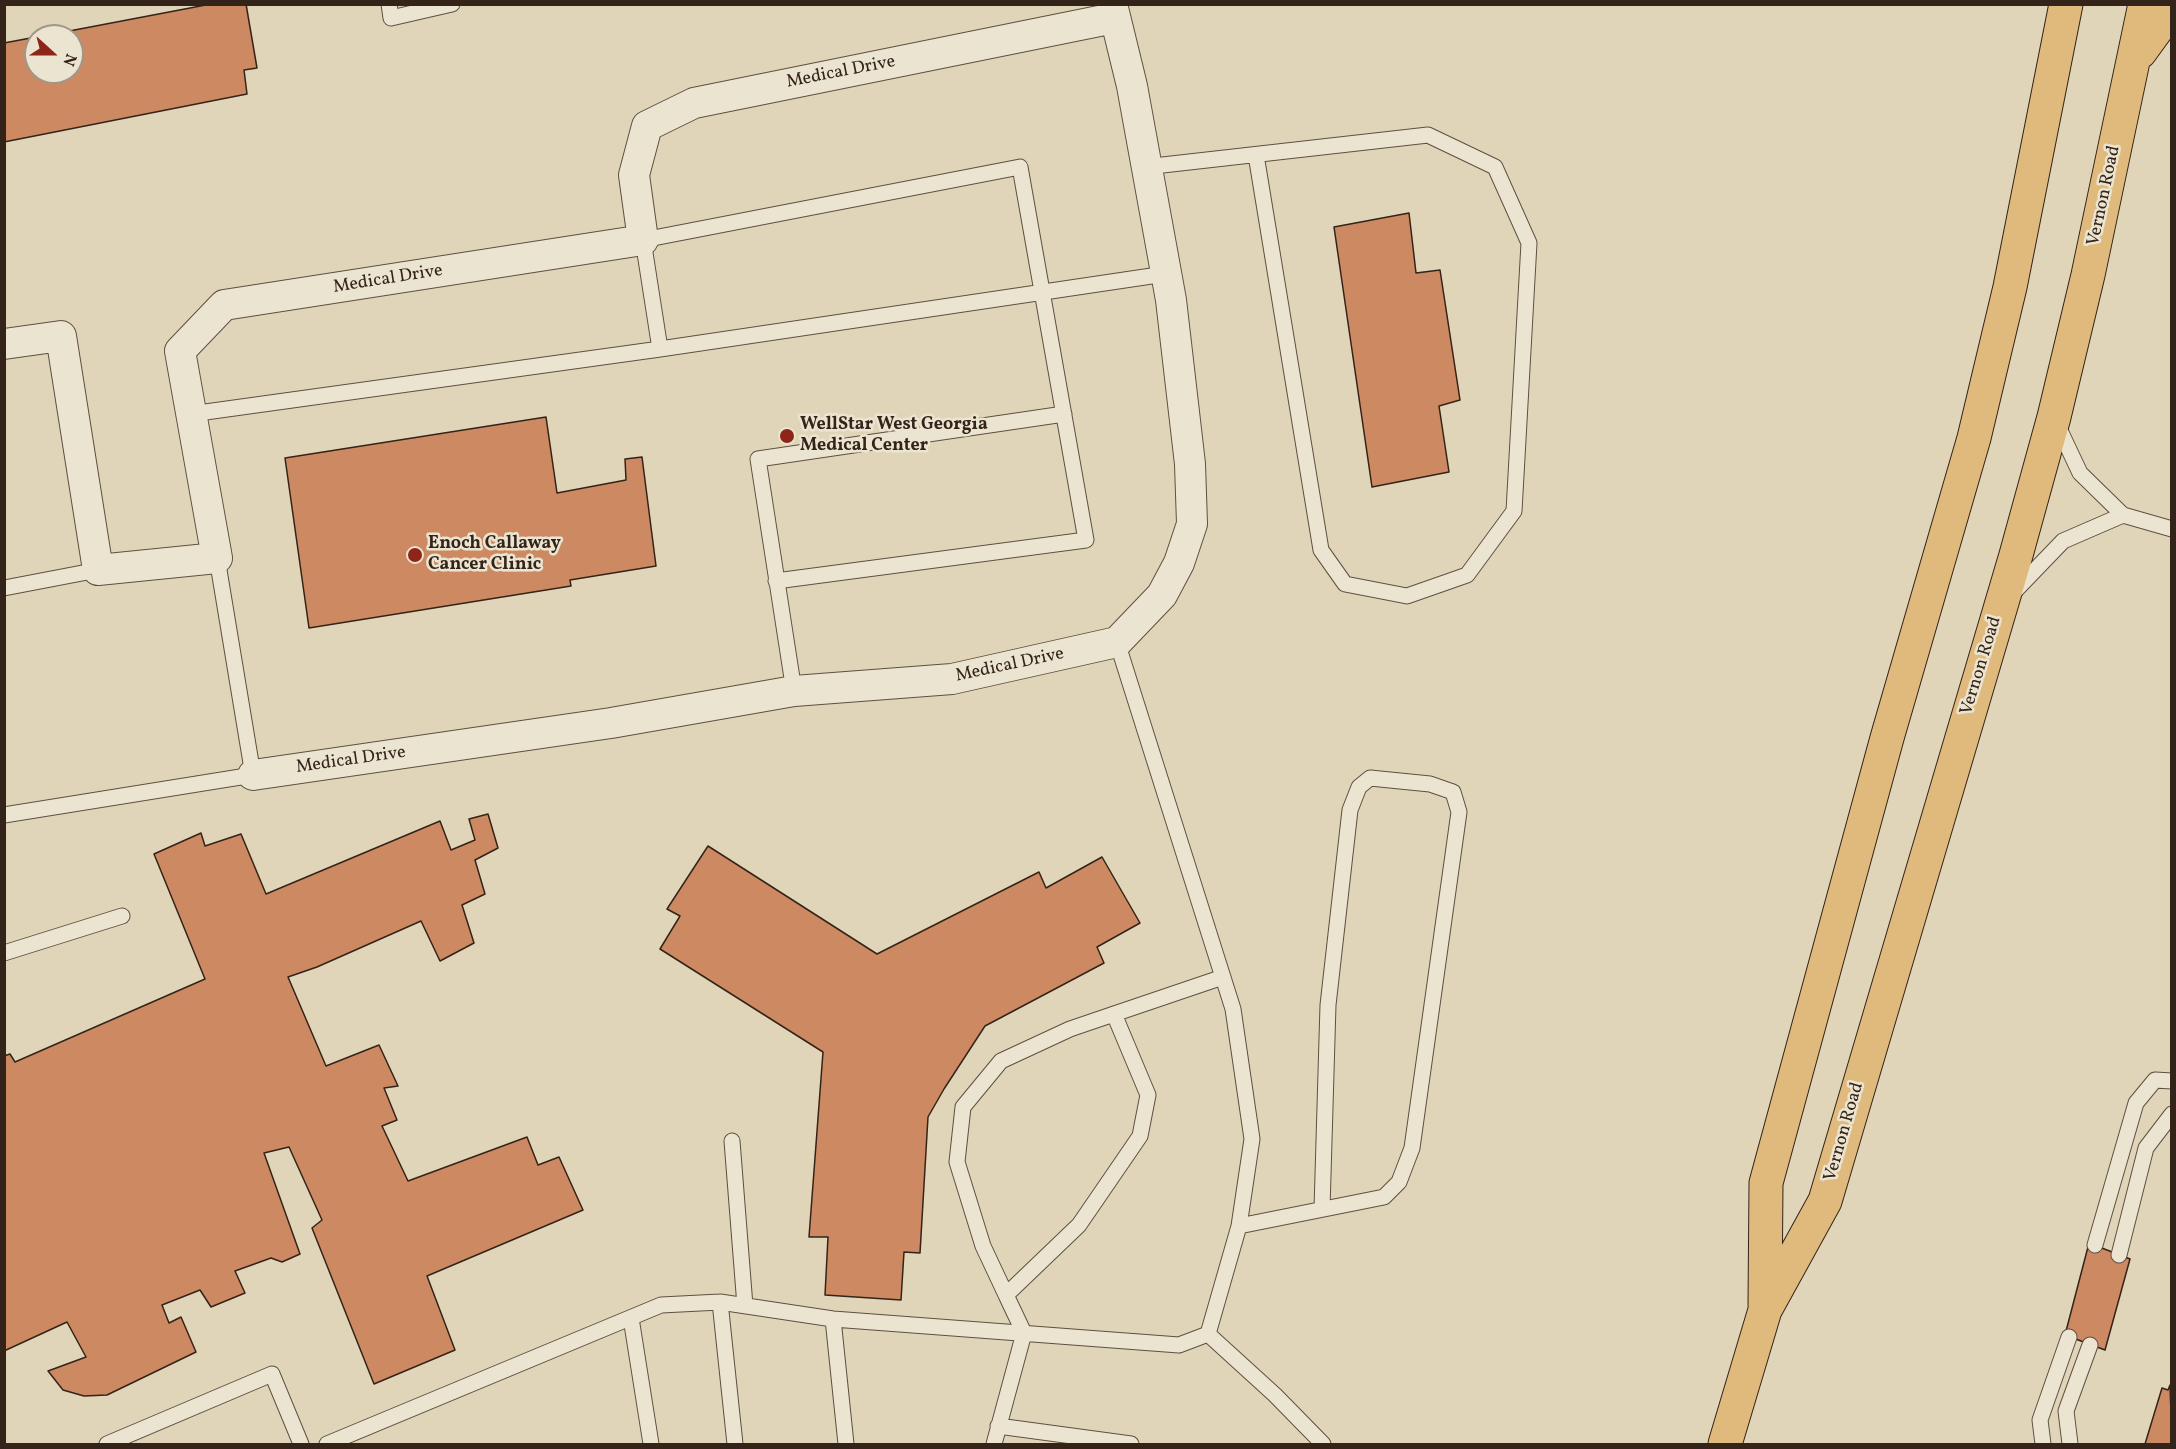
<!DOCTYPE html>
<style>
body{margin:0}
#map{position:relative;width:2176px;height:1449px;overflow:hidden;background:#e0d5b8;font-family:Vollkorn,serif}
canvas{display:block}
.frame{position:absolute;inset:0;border:6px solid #332319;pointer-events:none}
.north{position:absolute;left:24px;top:24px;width:60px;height:60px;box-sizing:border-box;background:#ebe4d1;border:2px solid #a19787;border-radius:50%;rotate:111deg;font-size:16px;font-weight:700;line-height:24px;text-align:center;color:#332319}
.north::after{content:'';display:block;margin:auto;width:21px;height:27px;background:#8f2418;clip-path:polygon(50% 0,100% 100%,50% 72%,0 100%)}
</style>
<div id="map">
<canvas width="2176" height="1449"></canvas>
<div class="frame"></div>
<div class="north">N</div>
</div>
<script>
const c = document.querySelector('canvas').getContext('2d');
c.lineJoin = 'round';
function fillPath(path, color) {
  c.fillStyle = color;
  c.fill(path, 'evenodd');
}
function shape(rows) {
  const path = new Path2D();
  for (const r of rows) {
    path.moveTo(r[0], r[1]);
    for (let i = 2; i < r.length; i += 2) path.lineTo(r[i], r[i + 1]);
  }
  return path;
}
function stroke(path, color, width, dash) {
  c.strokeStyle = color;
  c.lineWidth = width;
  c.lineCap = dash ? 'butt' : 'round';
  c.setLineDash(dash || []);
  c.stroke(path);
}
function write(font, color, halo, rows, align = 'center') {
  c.font = font + ' Vollkorn,serif';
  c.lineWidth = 5;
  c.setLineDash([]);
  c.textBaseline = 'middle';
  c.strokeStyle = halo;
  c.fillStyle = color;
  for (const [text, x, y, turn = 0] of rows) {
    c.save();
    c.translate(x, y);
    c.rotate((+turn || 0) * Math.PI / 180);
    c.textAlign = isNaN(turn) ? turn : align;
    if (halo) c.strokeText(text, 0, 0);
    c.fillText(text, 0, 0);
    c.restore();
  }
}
const building = shape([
 [211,4,246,4,257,68,244,70,247,94,4,142,4,43,36,37,36,72,72,72,72,36,43,36,211,4],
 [1409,213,1416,273,1440,270,1460,400,1439,406,1449,472,1372,487,1334,227,1409,213],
 [546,417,557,493,626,480,625,459,642,457,656,566,570,580,571,586,309,628,285,458,546,417],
 [488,814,498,848,475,860,485,894,462,905,474,943,440,961,421,921,317,967,288,977,326,1066,379,1045,398,1086,384,1088,397,1120,382,1126,408,1181,527,1137,538,1165,559,1157,583,1210,427,1276,455,1350,374,1384,312,1228,322,1220,289,1147,264,1153,300,1254,282,1262,271,1258,235,1271,245,1293,211,1307,200,1290,162,1305,169,1323,181,1317,196,1352,107,1395,84,1396,63,1390,48,1371,86,1357,67,1322,4,1351,4,1056,10,1054,15,1062,205,979,154,854,201,833,205,846,241,834,266,894,440,821,451,850,475,840,469,819,488,814],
 [708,846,877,954,1039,872,1046,888,1102,857,1140,923,1097,947,1104,963,985,1026,944,1089,928,1117,920,1253,904,1252,901,1300,825,1295,828,1237,809,1237,823,1052,660,949,680,916,667,909,708,846],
 [2089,1243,2130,1259,2105,1350,2065,1335,2089,1243],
 [2170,1385,2172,1444,2145,1444,2162,1388,2168,1390,2170,1385]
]);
const lane = shape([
 [389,4,391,18,452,4],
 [1145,167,1428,135,1495,167,1529,243,1514,511,1467,575,1407,596,1345,584,1321,550,1256,155],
 [660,349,643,240,1020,167,1086,540,776,581],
 [191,414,660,349,1165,274],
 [2123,515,2172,529],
 [4,588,98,570],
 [2012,594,2063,541,2123,515,2080,473,2056,422],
 [794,691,758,459,1064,414],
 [4,815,253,775,217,558],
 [4,953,122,916],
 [1114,1014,1148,1095,1140,1136,1079,1225,1006,1295,983,1246,957,1162,963,1107,1001,1061,1070,1029,1114,1014,1223,977],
 [732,1141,745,1306],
 [1239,1226,1384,1197,1399,1182,1412,1148,1459,812,1453,792,1430,784,1370,778,1359,787,1350,810,1328,1005,1322,1209],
 [2095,1245,2136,1103,2155,1080,2172,1081],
 [2119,1255,2146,1148,2172,1114],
 [720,1302,735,1444],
 [631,1318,651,1444],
 [833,1319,846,1444],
 [1208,1334,1275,1395,1323,1444],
 [998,1426,1131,1444],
 [107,1444,272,1374,301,1444],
 [327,1444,661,1305,720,1302,833,1319,1179,1345,1208,1334,1239,1226,1252,1139,1233,1009,1117,642],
 [994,1444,1024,1333,1006,1295],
 [2043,1444,2040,1420,2069,1337],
 [2070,1444,2066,1411,2090,1345]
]);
const street = shape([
 [4,344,61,336,98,570,217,558,180,351,224,305,643,240,634,175,647,126,694,103,1114,18],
 [253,775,611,723,794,691,952,679,1117,642,1162,595,1179,563,1192,524,1190,464,1171,300,1132,86,1112,4]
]);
const primary = shape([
 [2140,52,2172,8],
 [1765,1305,1766,1183,1887,738,1974,438,2010,287,2066,4],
 [1725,1444,1765,1310,1825,1201,2016,555,2054,417,2088,275,2145,4]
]);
const markers = [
 [787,436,8,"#8f2418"],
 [415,555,8,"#8f2418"]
];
const streetNames = [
 ["Medical Drive",841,73,-11],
 ["Vernon Road",2105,196,-78],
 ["Medical Drive",388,280,-9],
 ["Medical Drive",1010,666,-12],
 ["Vernon Road",1982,666,-73],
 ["Medical Drive",351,761,-8],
 ["Vernon Road",1845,1132,-74]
];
const poiNames = [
 ["WellStar West Georgia",800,426],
 ["Medical Center",800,447],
 ["Enoch Callaway",428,545],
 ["Cancer Clinic",428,566]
];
fillPath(building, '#cd8962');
stroke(building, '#332319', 1.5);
stroke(lane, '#5e5041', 17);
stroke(street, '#5e5041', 32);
stroke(primary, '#332319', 35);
stroke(lane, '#ebe4d1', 15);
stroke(street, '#ebe4d1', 30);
stroke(primary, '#e0ba7c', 33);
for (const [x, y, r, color] of markers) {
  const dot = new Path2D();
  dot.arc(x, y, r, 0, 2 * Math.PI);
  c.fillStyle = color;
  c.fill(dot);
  stroke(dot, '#ebe4d1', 2);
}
write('18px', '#332319', '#ebe4d1', streetNames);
write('bold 18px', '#332319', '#ebe4d1', poiNames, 'left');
</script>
